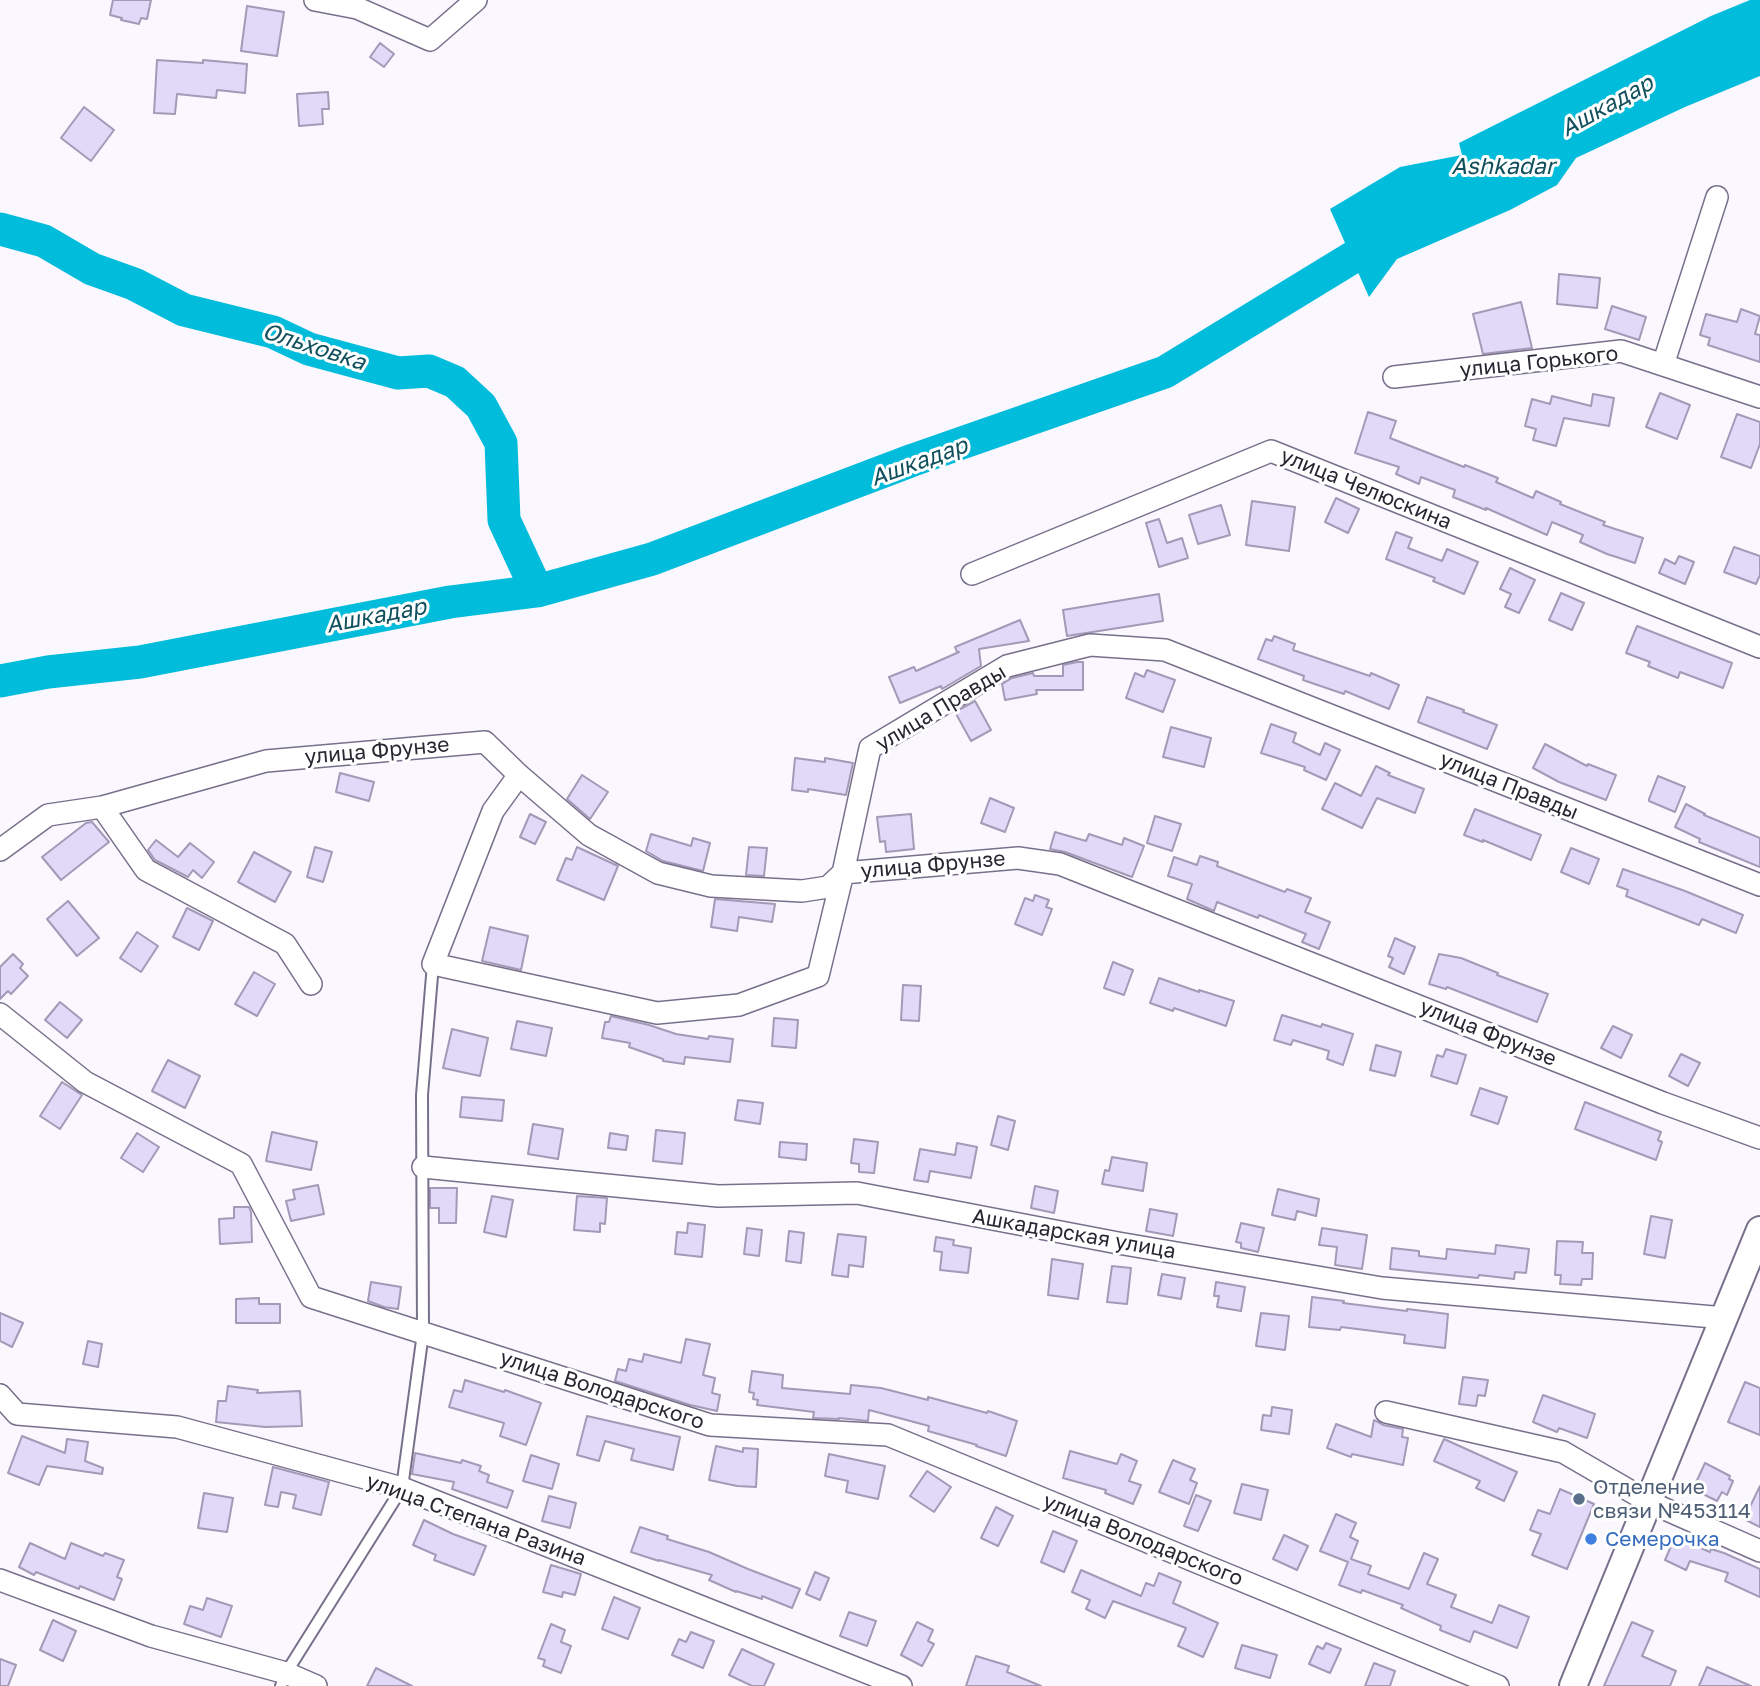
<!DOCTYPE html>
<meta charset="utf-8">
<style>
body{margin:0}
canvas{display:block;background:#faf8fe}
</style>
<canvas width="1760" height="1686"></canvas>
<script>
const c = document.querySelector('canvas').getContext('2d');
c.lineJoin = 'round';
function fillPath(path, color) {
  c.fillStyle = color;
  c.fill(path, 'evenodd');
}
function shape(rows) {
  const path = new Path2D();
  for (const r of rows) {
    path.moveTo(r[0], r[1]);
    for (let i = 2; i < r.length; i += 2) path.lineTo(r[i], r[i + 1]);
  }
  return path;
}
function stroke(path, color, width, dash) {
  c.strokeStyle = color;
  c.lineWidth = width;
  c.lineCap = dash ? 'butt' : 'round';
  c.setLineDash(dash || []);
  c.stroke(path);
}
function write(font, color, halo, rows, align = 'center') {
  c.font = font + ' "Golos Text",sans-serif';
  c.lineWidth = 6;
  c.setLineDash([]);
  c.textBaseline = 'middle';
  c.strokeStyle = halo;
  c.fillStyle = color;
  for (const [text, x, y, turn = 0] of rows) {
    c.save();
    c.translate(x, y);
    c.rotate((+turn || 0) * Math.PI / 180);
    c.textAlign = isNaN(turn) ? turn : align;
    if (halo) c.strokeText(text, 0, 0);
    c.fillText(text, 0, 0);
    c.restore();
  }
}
const water = shape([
 [1750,0,1760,0,1760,76,1685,107,1576,158,1557,185,1510,210,1397,259,1369,297,1330,209,1400,167,1462,155,1459,143,1711,16]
]);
const river = shape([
 [0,229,44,241,92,269,134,284,184,310,273,332,309,349,398,373,429,371,455,382,481,406,501,443,504,520,537,591],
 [0,681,48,672,140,662,450,602,537,591,652,559,913,460,1165,372,1391,234]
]);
const building = shape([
 [113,0,151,0,147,19,141,18,139,24,121,20,122,18,110,15,113,0],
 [247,6,284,12,277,56,241,51,247,6],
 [380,43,394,54,384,67,370,57,380,43],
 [157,60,203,63,203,60,247,64,245,93,217,90,216,98,177,94,175,114,154,113,157,60],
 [328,92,329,109,322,109,323,124,299,126,297,94,328,92],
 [84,107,114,130,91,161,61,138,84,107],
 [1559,274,1600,278,1597,308,1557,304,1559,274],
 [1521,302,1532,348,1483,354,1473,314,1521,302],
 [1612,306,1646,317,1639,340,1605,329,1612,306],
 [1741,309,1760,316,1755,334,1760,335,1760,362,1708,345,1710,338,1700,335,1706,314,1737,322,1741,309],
 [1660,393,1690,405,1677,439,1646,427,1660,393],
 [1593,394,1614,398,1609,426,1564,418,1556,446,1533,440,1536,429,1525,426,1532,399,1550,404,1552,396,1591,406,1593,394],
 [1368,412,1396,421,1390,438,1464,467,1465,465,1498,478,1496,482,1533,498,1536,491,1561,502,1560,504,1605,522,1603,525,1643,538,1635,563,1607,554,1580,542,1583,535,1552,522,1547,535,1486,508,1486,510,1453,497,1455,490,1421,477,1419,484,1396,474,1399,467,1355,453,1368,412],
 [1737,414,1760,422,1760,444,1751,468,1721,457,1737,414],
 [1336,498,1359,509,1348,533,1325,522,1336,498],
 [1252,501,1295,507,1289,551,1246,545,1252,501],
 [1221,505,1230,535,1198,544,1189,515,1221,505],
 [1159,519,1167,543,1182,538,1188,558,1159,567,1146,523,1159,519],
 [1396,532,1412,538,1408,548,1442,561,1447,549,1478,562,1464,594,1433,581,1435,578,1386,559,1396,532],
 [1734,547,1760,556,1760,575,1756,584,1724,572,1734,547],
 [1679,556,1694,562,1685,584,1659,573,1665,559,1675,564,1679,556],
 [1510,568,1535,580,1519,613,1505,607,1511,594,1500,589,1510,568],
 [1561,593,1584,603,1572,630,1549,620,1561,593],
 [1159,594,1163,621,1067,636,1063,610,1159,594],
 [1020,620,1029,641,979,649,981,666,942,689,941,686,900,703,889,677,914,667,916,671,959,652,957,652,955,647,1020,620],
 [1637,626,1732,663,1723,688,1680,672,1678,678,1648,666,1650,662,1626,653,1637,626],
 [1274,636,1295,644,1293,650,1370,676,1371,673,1399,685,1389,709,1345,691,1344,694,1303,680,1304,676,1258,659,1266,639,1272,641,1274,636],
 [1077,662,1083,662,1083,690,1036,690,1037,694,1005,700,1002,684,1012,678,1033,673,1034,676,1063,676,1063,665,1077,662],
 [1147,670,1175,680,1163,712,1126,698,1135,673,1144,677,1147,670],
 [1427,697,1464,710,1463,712,1497,725,1487,749,1418,722,1427,697],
 [975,701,991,730,971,741,955,712,975,701],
 [1271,724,1296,733,1293,742,1320,755,1325,743,1340,750,1326,780,1304,770,1305,767,1261,753,1271,724],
 [1171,727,1211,738,1204,767,1163,757,1171,727],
 [1545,744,1587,766,1588,764,1616,775,1606,800,1559,782,1533,768,1545,744],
 [795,758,825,762,825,758,853,763,846,795,808,789,808,792,792,790,795,758],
 [1376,766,1390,773,1388,775,1424,789,1415,813,1377,798,1362,828,1322,809,1335,783,1361,796,1376,766],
 [340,773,374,782,369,801,336,792,340,773],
 [582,775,608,792,590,819,567,799,582,775],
 [1658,776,1685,787,1675,812,1649,801,1649,799,1658,776],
 [990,798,1014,808,1005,832,981,823,990,798],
 [1686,804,1705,814,1704,815,1760,838,1760,867,1699,842,1700,839,1675,827,1686,804],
 [1475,809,1541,835,1531,860,1483,840,1483,842,1464,835,1475,809],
 [530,814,546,822,535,844,520,837,530,814],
 [911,814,914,849,886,852,885,841,880,842,877,817,911,814],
 [1155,816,1181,824,1172,851,1147,843,1155,816],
 [92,822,109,842,61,880,42,857,86,823,92,822],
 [1055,832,1086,841,1089,834,1122,845,1124,838,1144,846,1132,877,1065,852,1050,849,1055,832],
 [651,834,691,846,693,838,710,843,703,871,663,861,646,851,651,834],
 [156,840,178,857,190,843,214,862,202,878,193,870,188,877,155,860,148,850,156,840],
 [315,847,332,852,323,882,307,877,315,847],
 [577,847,618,866,604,900,557,880,566,858,572,860,577,847],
 [749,847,767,848,764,876,746,875,749,847],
 [1571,848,1599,859,1589,884,1561,872,1571,848],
 [254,852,291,872,275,902,238,882,254,852],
 [1200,856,1218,862,1217,866,1285,892,1287,889,1311,898,1305,912,1330,922,1319,949,1302,942,1306,934,1259,915,1258,918,1217,902,1214,911,1187,899,1192,884,1168,876,1174,857,1197,865,1200,856],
 [1623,869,1685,891,1743,915,1736,933,1702,919,1699,925,1626,896,1628,890,1617,886,1623,869],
 [1035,895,1049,900,1046,907,1052,909,1042,935,1015,924,1025,898,1033,901,1035,895],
 [715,899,775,904,772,922,739,917,737,931,711,927,715,899],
 [68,901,99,938,77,956,47,919,68,901],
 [187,908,213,921,199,950,173,937,187,908],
 [490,927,528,936,521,970,482,961,490,927],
 [137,932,158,946,141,972,120,958,137,932],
 [1395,938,1415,947,1404,974,1389,967,1393,958,1388,956,1395,938],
 [13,954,23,964,20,968,28,976,11,994,8,991,0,999,0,967,13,954],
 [1439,954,1461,958,1498,973,1497,975,1548,994,1537,1022,1447,987,1446,989,1429,984,1439,954],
 [1113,962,1133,970,1124,995,1104,988,1113,962],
 [254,972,275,984,257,1016,235,1004,254,972],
 [1159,978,1199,992,1199,990,1234,1001,1226,1026,1174,1008,1173,1011,1150,1003,1159,978],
 [903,985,921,986,919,1021,901,1020,903,985],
 [60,1002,82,1020,67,1038,45,1020,60,1002],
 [1282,1015,1321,1027,1322,1024,1353,1034,1343,1065,1327,1059,1329,1051,1293,1040,1291,1045,1274,1040,1282,1015],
 [611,1016,649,1025,676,1034,708,1039,709,1036,733,1039,730,1062,685,1057,684,1064,663,1061,663,1059,629,1047,630,1043,602,1038,605,1022,609,1022,611,1016],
 [774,1018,798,1020,796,1048,772,1046,774,1018],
 [517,1021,552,1028,546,1056,511,1049,517,1021],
 [1613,1026,1632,1035,1621,1058,1601,1048,1613,1026],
 [452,1029,488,1038,480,1076,443,1068,452,1029],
 [1376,1045,1401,1052,1395,1076,1370,1070,1376,1045],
 [1446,1049,1466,1055,1457,1084,1431,1076,1437,1055,1443,1057,1446,1049],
 [1681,1054,1700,1063,1688,1086,1669,1076,1681,1054],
 [168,1060,200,1076,185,1108,152,1091,168,1060],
 [62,1082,82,1095,60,1129,40,1116,62,1082],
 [1480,1088,1507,1097,1498,1124,1471,1115,1480,1088],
 [462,1097,504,1100,502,1121,460,1117,462,1097],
 [738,1100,763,1103,760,1124,735,1120,738,1100],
 [1585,1102,1661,1132,1658,1140,1662,1142,1656,1160,1575,1129,1585,1102],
 [998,1116,1015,1121,1008,1150,991,1145,998,1116],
 [533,1124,563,1129,558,1159,528,1154,533,1124],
 [656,1130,685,1133,682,1164,653,1161,656,1130],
 [272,1132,317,1142,311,1170,266,1161,272,1132],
 [137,1133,159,1147,143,1172,121,1158,137,1133],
 [610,1133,628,1136,626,1150,608,1148,610,1133],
 [854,1139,878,1142,874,1173,859,1172,859,1164,851,1163,854,1139],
 [780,1142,807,1144,806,1160,779,1157,780,1142],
 [957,1143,977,1147,971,1178,930,1171,928,1182,914,1180,920,1149,955,1155,957,1143],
 [1112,1157,1147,1163,1143,1191,1102,1184,1105,1170,1109,1171,1112,1157],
 [318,1185,324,1214,291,1221,286,1201,295,1199,293,1190,318,1185],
 [1035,1186,1058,1191,1054,1213,1031,1208,1035,1186],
 [430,1188,457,1188,456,1223,439,1223,439,1208,430,1208,430,1188],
 [1278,1189,1319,1199,1316,1216,1297,1211,1295,1220,1272,1215,1278,1189],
 [492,1196,513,1200,506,1237,484,1232,492,1196],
 [577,1196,607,1198,605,1224,600,1223,600,1232,574,1230,577,1196],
 [234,1207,249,1207,251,1212,252,1242,220,1244,219,1219,234,1218,234,1207],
 [1150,1209,1177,1214,1173,1236,1146,1231,1150,1209],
 [1651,1216,1672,1220,1665,1258,1644,1254,1651,1216],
 [688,1223,705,1225,702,1257,675,1254,677,1232,687,1233,688,1223],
 [1241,1223,1264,1228,1258,1252,1241,1248,1241,1243,1236,1242,1241,1223],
 [747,1228,762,1230,759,1256,744,1254,747,1228],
 [1322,1228,1367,1235,1362,1269,1335,1265,1337,1247,1319,1245,1322,1228],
 [789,1231,804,1233,801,1263,786,1261,789,1231],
 [838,1234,866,1237,863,1267,849,1265,848,1277,832,1275,838,1234],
 [936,1237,954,1240,953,1245,971,1248,968,1273,940,1270,942,1252,934,1251,936,1237],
 [1557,1241,1583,1242,1582,1253,1593,1253,1592,1279,1582,1279,1581,1285,1560,1284,1561,1275,1555,1275,1557,1241],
 [1496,1245,1529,1249,1526,1273,1515,1272,1514,1279,1479,1275,1478,1278,1390,1269,1392,1248,1419,1251,1419,1256,1446,1259,1447,1249,1495,1254,1496,1245],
 [1052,1259,1083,1264,1078,1299,1048,1295,1052,1259],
 [1112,1266,1131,1268,1127,1304,1107,1302,1112,1266],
 [1162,1274,1185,1278,1181,1299,1158,1295,1162,1274],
 [371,1282,401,1287,398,1309,384,1307,368,1301,371,1282],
 [1216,1282,1245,1287,1241,1311,1217,1307,1219,1296,1214,1296,1216,1282],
 [1312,1297,1344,1301,1343,1303,1407,1311,1407,1309,1448,1314,1445,1348,1404,1343,1405,1335,1341,1327,1340,1330,1309,1327,1312,1297],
 [259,1298,259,1304,280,1304,280,1323,236,1323,236,1299,259,1298],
 [0,1313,23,1323,12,1347,0,1341,0,1313],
 [1261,1313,1289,1316,1285,1350,1256,1346,1261,1313],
 [686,1339,710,1344,703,1375,715,1378,712,1393,720,1395,717,1411,690,1405,615,1381,618,1369,626,1371,629,1359,642,1362,644,1354,681,1363,686,1339],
 [88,1341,102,1344,98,1367,83,1364,88,1341],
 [752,1371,783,1375,782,1388,850,1394,851,1385,881,1388,928,1400,928,1397,987,1413,988,1411,1017,1421,1006,1456,976,1446,977,1445,928,1431,929,1426,869,1410,868,1421,839,1418,839,1419,813,1418,814,1412,757,1405,758,1400,753,1399,754,1393,749,1392,752,1371],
 [1463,1377,1488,1380,1485,1396,1478,1395,1476,1406,1459,1404,1463,1377],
 [465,1380,504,1392,505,1390,541,1403,526,1445,500,1436,504,1423,449,1407,454,1390,462,1392,465,1380],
 [1745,1382,1760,1388,1760,1435,1728,1422,1745,1382],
 [228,1386,258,1390,257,1393,300,1391,302,1426,265,1427,216,1422,218,1401,226,1401,228,1386],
 [1543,1395,1595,1414,1587,1438,1559,1428,1557,1432,1533,1422,1543,1395],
 [1272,1407,1292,1410,1289,1434,1261,1430,1263,1415,1271,1416,1272,1407],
 [587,1416,680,1437,673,1470,631,1460,634,1449,605,1441,599,1461,577,1455,587,1416],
 [1374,1420,1383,1425,1403,1429,1402,1437,1408,1438,1403,1465,1352,1454,1351,1457,1327,1448,1336,1424,1371,1437,1374,1420],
 [22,1436,65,1453,67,1439,88,1442,85,1461,103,1468,102,1474,47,1466,39,1485,8,1473,22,1436],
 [1444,1439,1517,1472,1504,1501,1476,1488,1480,1481,1434,1461,1444,1439],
 [716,1446,743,1452,743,1448,758,1449,756,1487,737,1486,709,1480,716,1446],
 [1070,1451,1117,1464,1121,1454,1137,1461,1129,1481,1141,1485,1133,1504,1105,1493,1106,1490,1063,1478,1070,1451],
 [415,1453,461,1463,462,1460,481,1466,479,1471,489,1475,487,1482,513,1491,507,1508,452,1489,454,1482,412,1474,415,1453],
 [829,1454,885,1466,878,1499,846,1492,848,1481,825,1476,829,1454],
 [531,1455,559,1464,552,1489,523,1481,531,1455],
 [1173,1460,1195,1469,1190,1480,1197,1483,1189,1504,1159,1492,1173,1460],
 [1705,1463,1730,1476,1729,1479,1733,1481,1727,1495,1722,1492,1717,1501,1693,1489,1705,1463],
 [273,1467,329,1482,321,1515,293,1508,296,1495,281,1492,278,1507,265,1505,273,1467],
 [927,1471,951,1487,934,1512,910,1496,927,1471],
 [1242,1484,1268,1490,1261,1520,1234,1513,1242,1484],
 [1760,1486,1760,1527,1744,1519,1760,1486],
 [1560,1489,1594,1504,1567,1569,1532,1555,1541,1534,1530,1530,1538,1510,1550,1514,1560,1489],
 [204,1493,233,1498,227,1532,198,1528,204,1493],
 [1196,1495,1211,1501,1198,1531,1184,1526,1196,1495],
 [549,1496,576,1503,570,1528,542,1521,549,1496],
 [996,1507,1013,1516,998,1546,981,1538,996,1507],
 [1336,1514,1356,1523,1350,1537,1358,1541,1351,1559,1371,1566,1368,1574,1409,1589,1424,1553,1438,1559,1427,1584,1456,1595,1451,1607,1492,1623,1499,1605,1529,1617,1517,1648,1474,1631,1470,1642,1440,1630,1441,1626,1401,1608,1403,1605,1362,1590,1361,1593,1339,1585,1348,1562,1320,1551,1336,1514],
 [424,1520,453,1534,486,1546,474,1575,434,1560,436,1555,413,1545,424,1520],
 [640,1527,668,1536,667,1539,709,1552,748,1569,800,1589,792,1608,762,1596,762,1599,736,1591,736,1592,709,1580,712,1575,659,1560,659,1561,631,1552,640,1527],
 [1053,1531,1077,1541,1064,1572,1041,1562,1053,1531],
 [1284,1535,1308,1546,1297,1570,1273,1559,1284,1535],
 [1675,1537,1710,1552,1711,1549,1724,1553,1760,1569,1760,1597,1725,1581,1728,1573,1690,1561,1686,1570,1665,1560,1675,1537],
 [30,1543,65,1559,71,1543,103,1556,105,1553,124,1560,117,1577,122,1579,114,1600,80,1586,79,1589,36,1572,34,1575,19,1567,30,1543],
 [551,1565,581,1574,575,1595,563,1592,562,1597,543,1592,551,1565],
 [1081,1570,1141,1596,1146,1583,1154,1586,1159,1573,1181,1582,1173,1603,1218,1623,1203,1657,1178,1646,1186,1628,1113,1601,1105,1618,1086,1609,1090,1600,1072,1592,1081,1570],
 [815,1572,829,1578,820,1600,806,1594,815,1572],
 [614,1597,640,1608,628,1639,602,1629,614,1597],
 [207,1598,232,1606,221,1637,184,1624,190,1606,203,1610,207,1598],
 [849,1612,876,1621,867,1646,840,1636,849,1612],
 [53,1620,76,1631,63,1661,40,1650,53,1620],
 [917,1622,933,1630,928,1641,934,1644,922,1666,901,1655,917,1622],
 [1632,1622,1653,1631,1642,1656,1676,1671,1670,1686,1604,1686,1632,1622],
 [551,1624,565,1630,561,1642,571,1646,561,1673,543,1666,545,1660,538,1658,551,1624],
 [691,1632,714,1641,703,1668,672,1655,679,1639,686,1642,691,1632],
 [1326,1643,1341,1649,1330,1673,1309,1664,1317,1646,1323,1649,1326,1643],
 [1242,1645,1277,1655,1270,1678,1235,1668,1242,1645],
 [742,1649,774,1664,764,1686,752,1686,729,1675,742,1649],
 [976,1656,1009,1666,1007,1672,1041,1686,966,1686,976,1656],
 [0,1659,16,1665,8,1686,0,1686,0,1659],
 [1374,1663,1395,1671,1390,1686,1365,1686,1374,1663],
 [1707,1667,1751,1686,1699,1686,1707,1667],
 [376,1668,412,1686,367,1686,376,1668]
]);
const service = shape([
 [281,1686,286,1673,402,1488,423,1333,422,1095,433,964]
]);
const minor = shape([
 [315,0,357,8,430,40,476,0],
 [1663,365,1717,197],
 [1394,377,1621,351,1760,397],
 [972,574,1271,451,1760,647],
 [519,775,493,811,433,964,657,1013,739,1005,818,976,843,873,870,748,1007,666,1090,645,1165,650,1760,885],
 [102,807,146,870,285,944,311,984],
 [0,850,48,815,102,807,266,761,485,742,519,775,589,835,658,873,711,886,802,891,828,887,843,873,1018,858,1060,864,1663,1103,1760,1138],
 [0,1014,85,1082,241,1164,311,1297,710,1425,888,1435,1498,1686],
 [423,1167,718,1196,857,1193,1118,1243,1382,1288,1725,1318],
 [0,1395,17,1414,177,1427,402,1488,901,1686],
 [1386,1412,1563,1452,1649,1502,1760,1551],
 [0,1580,151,1636,286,1673,316,1686]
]);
const tertiary = shape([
 [1573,1686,1760,1230]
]);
const markers = [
 [1579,1499,7,"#5c6f8a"],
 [1591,1539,7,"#3f7fe0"]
];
const streetNames = [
 ["улица Горького",1539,362,-6],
 ["улица Челюскина",1366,489,22],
 ["улица Правды",941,708,-31],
 ["улица Фрунзе",377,751,-5],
 ["улица Правды",1509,786,22],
 ["улица Фрунзе",933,865,-5],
 ["улица Фрунзе",1488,1033,22],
 ["Ашкадарская улица",1074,1234,10],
 ["улица Володарского",602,1390,18],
 ["улица Степана Разина",476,1520,20],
 ["улица Володарского",1143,1540,22]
];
const serviceNames = [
 ["Отделение",1593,1487],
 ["связи №453114",1593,1511]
];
const shopNames = [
 ["Семерочка",1605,1539]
];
const waterNames = [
 ["Ашкадар",1607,106,-29],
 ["Ashkadar",1503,167],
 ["Ольховка",314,347,18],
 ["Ашкадар",919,462,-20],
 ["Ашкадар",376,616,-11]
];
fillPath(water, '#02bcdb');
stroke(river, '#02bcdb', 33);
fillPath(building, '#e1d9f7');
stroke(building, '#a29ab6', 2);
stroke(service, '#78708b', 14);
stroke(minor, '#78708b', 24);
stroke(tertiary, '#78708b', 30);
stroke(service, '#fff', 10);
stroke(minor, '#fff', 21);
stroke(tertiary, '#fff', 26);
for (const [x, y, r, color] of markers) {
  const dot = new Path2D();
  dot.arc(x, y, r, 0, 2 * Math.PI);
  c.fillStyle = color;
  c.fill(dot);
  stroke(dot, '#fff', 2.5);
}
write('21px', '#292631', '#fff', streetNames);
write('21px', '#4e5e75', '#fff', serviceNames, 'left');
write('21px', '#366cbe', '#fff', shopNames, 'left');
write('italic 23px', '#11505c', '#fff', waterNames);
</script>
